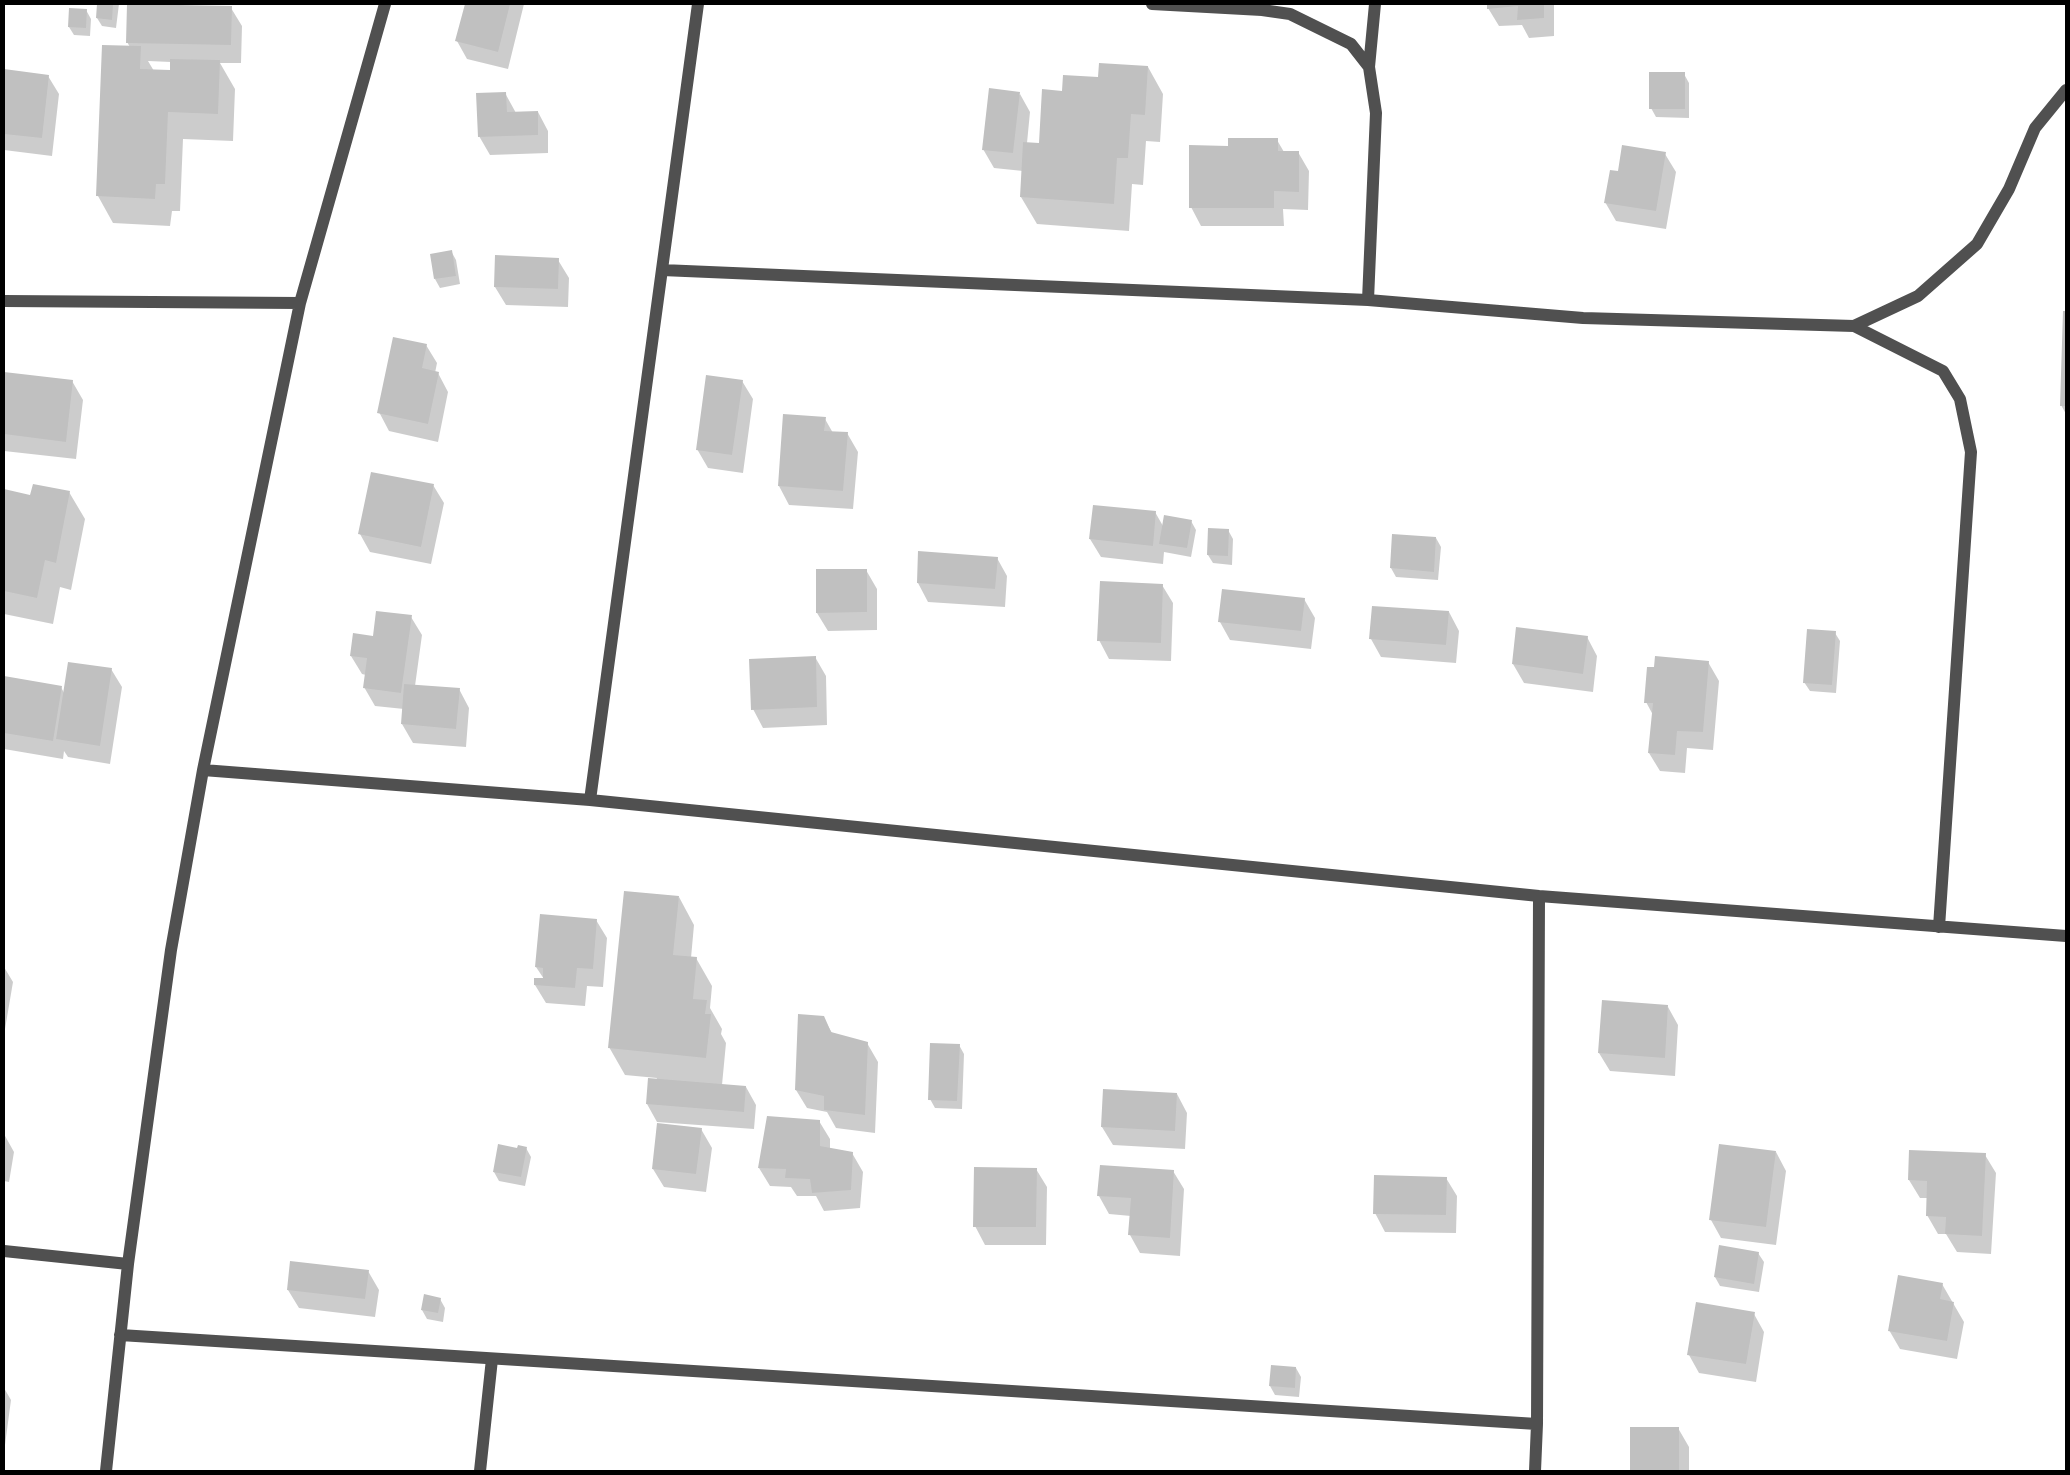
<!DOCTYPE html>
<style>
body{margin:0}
#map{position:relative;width:2070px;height:1475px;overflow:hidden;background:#fff;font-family:"Work Sans",sans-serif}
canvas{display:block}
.frame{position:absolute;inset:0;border:5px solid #000;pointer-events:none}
</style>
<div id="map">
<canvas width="2070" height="1475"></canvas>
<div class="frame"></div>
</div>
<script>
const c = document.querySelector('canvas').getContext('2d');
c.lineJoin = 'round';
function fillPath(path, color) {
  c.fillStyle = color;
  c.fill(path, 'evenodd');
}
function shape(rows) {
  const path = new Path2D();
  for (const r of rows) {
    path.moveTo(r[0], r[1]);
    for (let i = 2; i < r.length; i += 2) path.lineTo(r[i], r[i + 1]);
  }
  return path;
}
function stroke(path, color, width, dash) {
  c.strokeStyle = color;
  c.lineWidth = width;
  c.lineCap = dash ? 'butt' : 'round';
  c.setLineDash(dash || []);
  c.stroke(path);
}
const shadow = shape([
 [98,4,119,4,116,28,102,26,97,18],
 [466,4,524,4,508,69,467,59,457,41],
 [1488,4,1554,4,1554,36,1529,38,1522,25,1499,26,1488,8],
 [231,8,242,26,241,63,220,63,235,89,233,141,183,139,180,211,172,211,170,226,113,223,98,196,103,46,130,47,127,42],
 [148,61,171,62,171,71,154,71],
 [86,10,91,19,90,36,74,35,69,27],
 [1148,67,1163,94,1160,142,1146,141,1143,185,1132,184,1129,231,1037,224,1021,197,1023,171,994,168,983,149,1020,94,1030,112,1027,143,1040,144,1064,92,1099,78],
 [4,71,48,76,59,94,52,156,4,150],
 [1684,74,1689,83,1689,118,1656,117,1651,108],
 [505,93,516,113,538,112,548,131,548,153,490,155,479,136],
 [1277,140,1284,152,1298,152,1309,171,1308,210,1283,209,1284,226,1201,226,1191,207,1229,147],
 [1665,154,1676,172,1666,229,1616,221,1605,202,1619,172],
 [451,251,456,260,460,284,440,288,435,279],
 [558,260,569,278,568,307,506,305,495,287],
 [2064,312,2066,312,2066,414,2061,405],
 [426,345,437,363,435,373,438,373,448,392,438,442,389,431,379,412],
 [4,374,72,381,83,400,76,459,4,451],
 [742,381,753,399,743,473,708,468,697,449],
 [785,415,825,419,833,433,847,433,858,452,853,509,789,505,779,486],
 [433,485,444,503,431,564,370,552,360,534],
 [4,491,31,496,69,492,85,519,71,590,60,587,53,624,4,614],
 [1155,512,1163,526,1191,521,1196,530,1191,557,1164,552,1163,564,1101,557,1090,539],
 [1228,530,1233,539,1232,565,1213,563,1208,555],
 [1436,538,1441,547,1438,580,1396,577,1391,568],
 [919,552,997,558,1007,576,1005,607,928,602,918,583],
 [866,570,877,589,877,630,828,631,817,613],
 [1162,585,1173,603,1171,661,1109,659,1099,640],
 [1304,599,1315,618,1311,649,1230,640,1220,622],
 [1449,612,1459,631,1456,663,1381,657,1371,639],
 [411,617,422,635,415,686,459,689,469,708,466,747,413,743,402,724,404,709,375,706,364,687,366,675,362,674,351,656,374,637],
 [1517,629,1587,637,1597,656,1593,692,1524,683,1513,664],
 [1835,633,1840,641,1836,693,1810,691,1804,682],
 [815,657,826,676,827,725,763,728,753,709],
 [1708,662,1719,681,1713,750,1687,748,1685,773,1660,771,1649,753,1653,715,1646,702],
 [111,669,122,687,110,764,68,757,64,751,63,759,4,749,4,678,61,687,64,693],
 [679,897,694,925,691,958,696,958,712,986,710,1008,722,1029,721,1034,726,1043,722,1085,746,1087,756,1105,754,1129,657,1122,647,1104,657,1078,625,1075,609,1047],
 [596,920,607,938,603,987,587,986,585,1006,546,1003,535,985,544,979,536,967],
 [4,967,13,982,4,1035],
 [1668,1007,1678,1025,1675,1076,1610,1071,1599,1053],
 [823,1017,832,1033,867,1043,878,1062,875,1133,836,1128,827,1112,807,1108,796,1090],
 [959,1045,964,1054,962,1109,935,1108,930,1099],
 [1177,1094,1187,1113,1185,1149,1113,1145,1102,1127],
 [819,1121,830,1139,830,1149,852,1153,863,1172,860,1208,824,1211,816,1196,797,1196,791,1187,770,1186,759,1168],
 [701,1129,712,1148,706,1192,664,1187,653,1169],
 [4,1134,14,1152,9,1182,4,1181],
 [526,1148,531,1157,525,1186,499,1181,494,1172,518,1150],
 [1776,1152,1786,1171,1776,1245,1721,1238,1711,1220],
 [1985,1155,1996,1173,1991,1254,1957,1252,1946,1234,1938,1234,1927,1215,1928,1198,1920,1198,1909,1180],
 [1036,1169,1047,1187,1046,1245,985,1245,975,1226],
 [1173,1171,1184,1189,1180,1256,1140,1253,1130,1235,1131,1216,1109,1214,1099,1196],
 [1446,1178,1457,1196,1456,1233,1385,1232,1375,1213],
 [1758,1253,1764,1262,1759,1292,1720,1286,1715,1277],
 [368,1271,379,1290,375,1317,299,1308,288,1290],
 [1942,1284,1964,1322,1957,1359,1900,1349,1889,1330],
 [440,1299,445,1308,443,1322,427,1319,422,1310],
 [1754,1314,1764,1332,1756,1382,1699,1373,1689,1355],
 [1296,1368,1301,1377,1299,1397,1275,1395,1270,1386],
 [4,1388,11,1400,5,1445,4,1444],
 [1678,1428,1689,1447,1689,1471,1628,1471,1631,1471,1631,1429]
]);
const building = shape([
 [97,4,113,4,112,20,96,18],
 [127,4,232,6,231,45,126,43],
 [465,4,510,4,498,52,455,41],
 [1487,4,1544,4,1544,18,1517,20,1518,6,1487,9],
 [69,8,87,9,86,28,68,27],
 [102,45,141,46,140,69,170,70,170,59,220,60,218,114,168,112,165,184,156,184,155,199,96,196],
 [1099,63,1148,66,1145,115,1131,114,1128,158,1117,158,1114,204,1020,197,1023,142,1039,143,1042,89,1062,91,1063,75,1098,77],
 [4,69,49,75,42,138,4,134],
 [1649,72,1685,72,1685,109,1649,109],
 [989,88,1020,92,1013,153,982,150],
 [506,92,507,112,538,111,538,135,478,137,476,93],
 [1228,138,1278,138,1278,151,1299,151,1299,192,1274,191,1274,208,1189,208,1189,145,1228,146],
 [1622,145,1666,152,1656,211,1604,203,1610,170,1618,171],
 [452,250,456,276,434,279,430,254],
 [495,255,559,258,558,289,494,287],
 [2063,311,2066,311,2066,406,2060,406],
 [393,337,427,344,422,368,439,372,428,424,377,413],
 [4,372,73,380,66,442,4,434],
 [706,375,743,380,732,455,696,450],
 [783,414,826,417,824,431,848,432,843,491,778,486],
 [371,472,434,484,421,547,358,534],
 [33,484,70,491,56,563,45,560,37,598,4,591,4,489,30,495],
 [1093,505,1156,511,1153,546,1089,539],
 [1164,515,1192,520,1187,548,1159,544],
 [1208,528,1229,529,1228,556,1207,555],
 [1392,534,1436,537,1434,572,1390,568],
 [918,551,998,557,995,589,917,583],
 [816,569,867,569,867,612,816,613],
 [1100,581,1163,584,1161,643,1097,641],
 [1222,589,1305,598,1301,631,1218,622],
 [1372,606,1449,611,1446,645,1369,639],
 [376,611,412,615,401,693,363,688,367,658,350,656,353,633,373,636],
 [1516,627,1588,636,1583,674,1512,664],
 [1807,629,1836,631,1832,685,1803,683],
 [816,656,817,707,751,710,749,659],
 [1655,656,1709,661,1703,732,1677,731,1675,755,1648,753,1653,703,1644,703,1647,667,1654,667],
 [68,662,112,668,100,746,56,739],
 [4,676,62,686,53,741,4,733],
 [404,684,460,688,456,729,401,724],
 [624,891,679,896,673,955,697,957,693,999,707,1000,705,1014,711,1014,706,1058,608,1048],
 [540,914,597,919,593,969,577,968,575,988,534,985,534,978,543,978,543,968,535,967],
 [1602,1000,1668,1005,1665,1058,1598,1053],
 [798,1014,824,1016,831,1032,868,1042,865,1115,824,1110,824,1096,795,1090],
 [930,1043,960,1044,957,1101,928,1100],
 [648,1078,746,1086,744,1112,646,1104],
 [1103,1089,1177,1093,1175,1131,1101,1127],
 [767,1116,820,1120,820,1146,853,1152,851,1190,812,1193,810,1179,785,1178,786,1169,758,1168],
 [657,1123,702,1128,696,1174,652,1169],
 [498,1144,517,1148,518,1145,527,1147,521,1177,493,1172],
 [1719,1144,1776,1151,1766,1227,1709,1220],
 [1909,1150,1986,1153,1982,1236,1945,1234,1946,1217,1926,1216,1927,1181,1908,1180],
 [1100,1165,1174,1170,1170,1238,1128,1235,1131,1198,1097,1196],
 [974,1167,1037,1168,1036,1227,973,1227],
 [1374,1175,1447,1177,1446,1215,1373,1214],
 [1719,1245,1759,1252,1754,1284,1714,1277],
 [290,1261,369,1270,365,1299,287,1290],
 [1898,1275,1943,1283,1940,1299,1954,1302,1947,1341,1888,1331],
 [424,1294,441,1298,438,1313,421,1310],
 [1696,1302,1755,1312,1746,1364,1687,1355],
 [1271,1365,1296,1367,1295,1388,1269,1386],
 [1630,1427,1679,1427,1679,1471,1630,1471]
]);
const minor = shape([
 [1152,4,1262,10,1290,14,1351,44,1369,67],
 [662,270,1368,300,1583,318,1854,326,1943,371,1960,399,1971,452,1939,927],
 [1368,300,1376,113,1369,67,1375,4],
 [4,301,300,303],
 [1854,326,1918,296,1977,244,2009,189,2035,128,2066,90],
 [203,770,590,800,1539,896,2066,936],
 [590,800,698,4],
 [4,1251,128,1264],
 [120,1335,1537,1424],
 [106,1471,128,1264,171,950,203,770,300,303,385,4],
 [480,1471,492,1359],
 [1535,1471,1537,1424,1539,896]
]);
fillPath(shadow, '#0003');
fillPath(building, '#c0c0c0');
stroke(minor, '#505050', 12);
</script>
